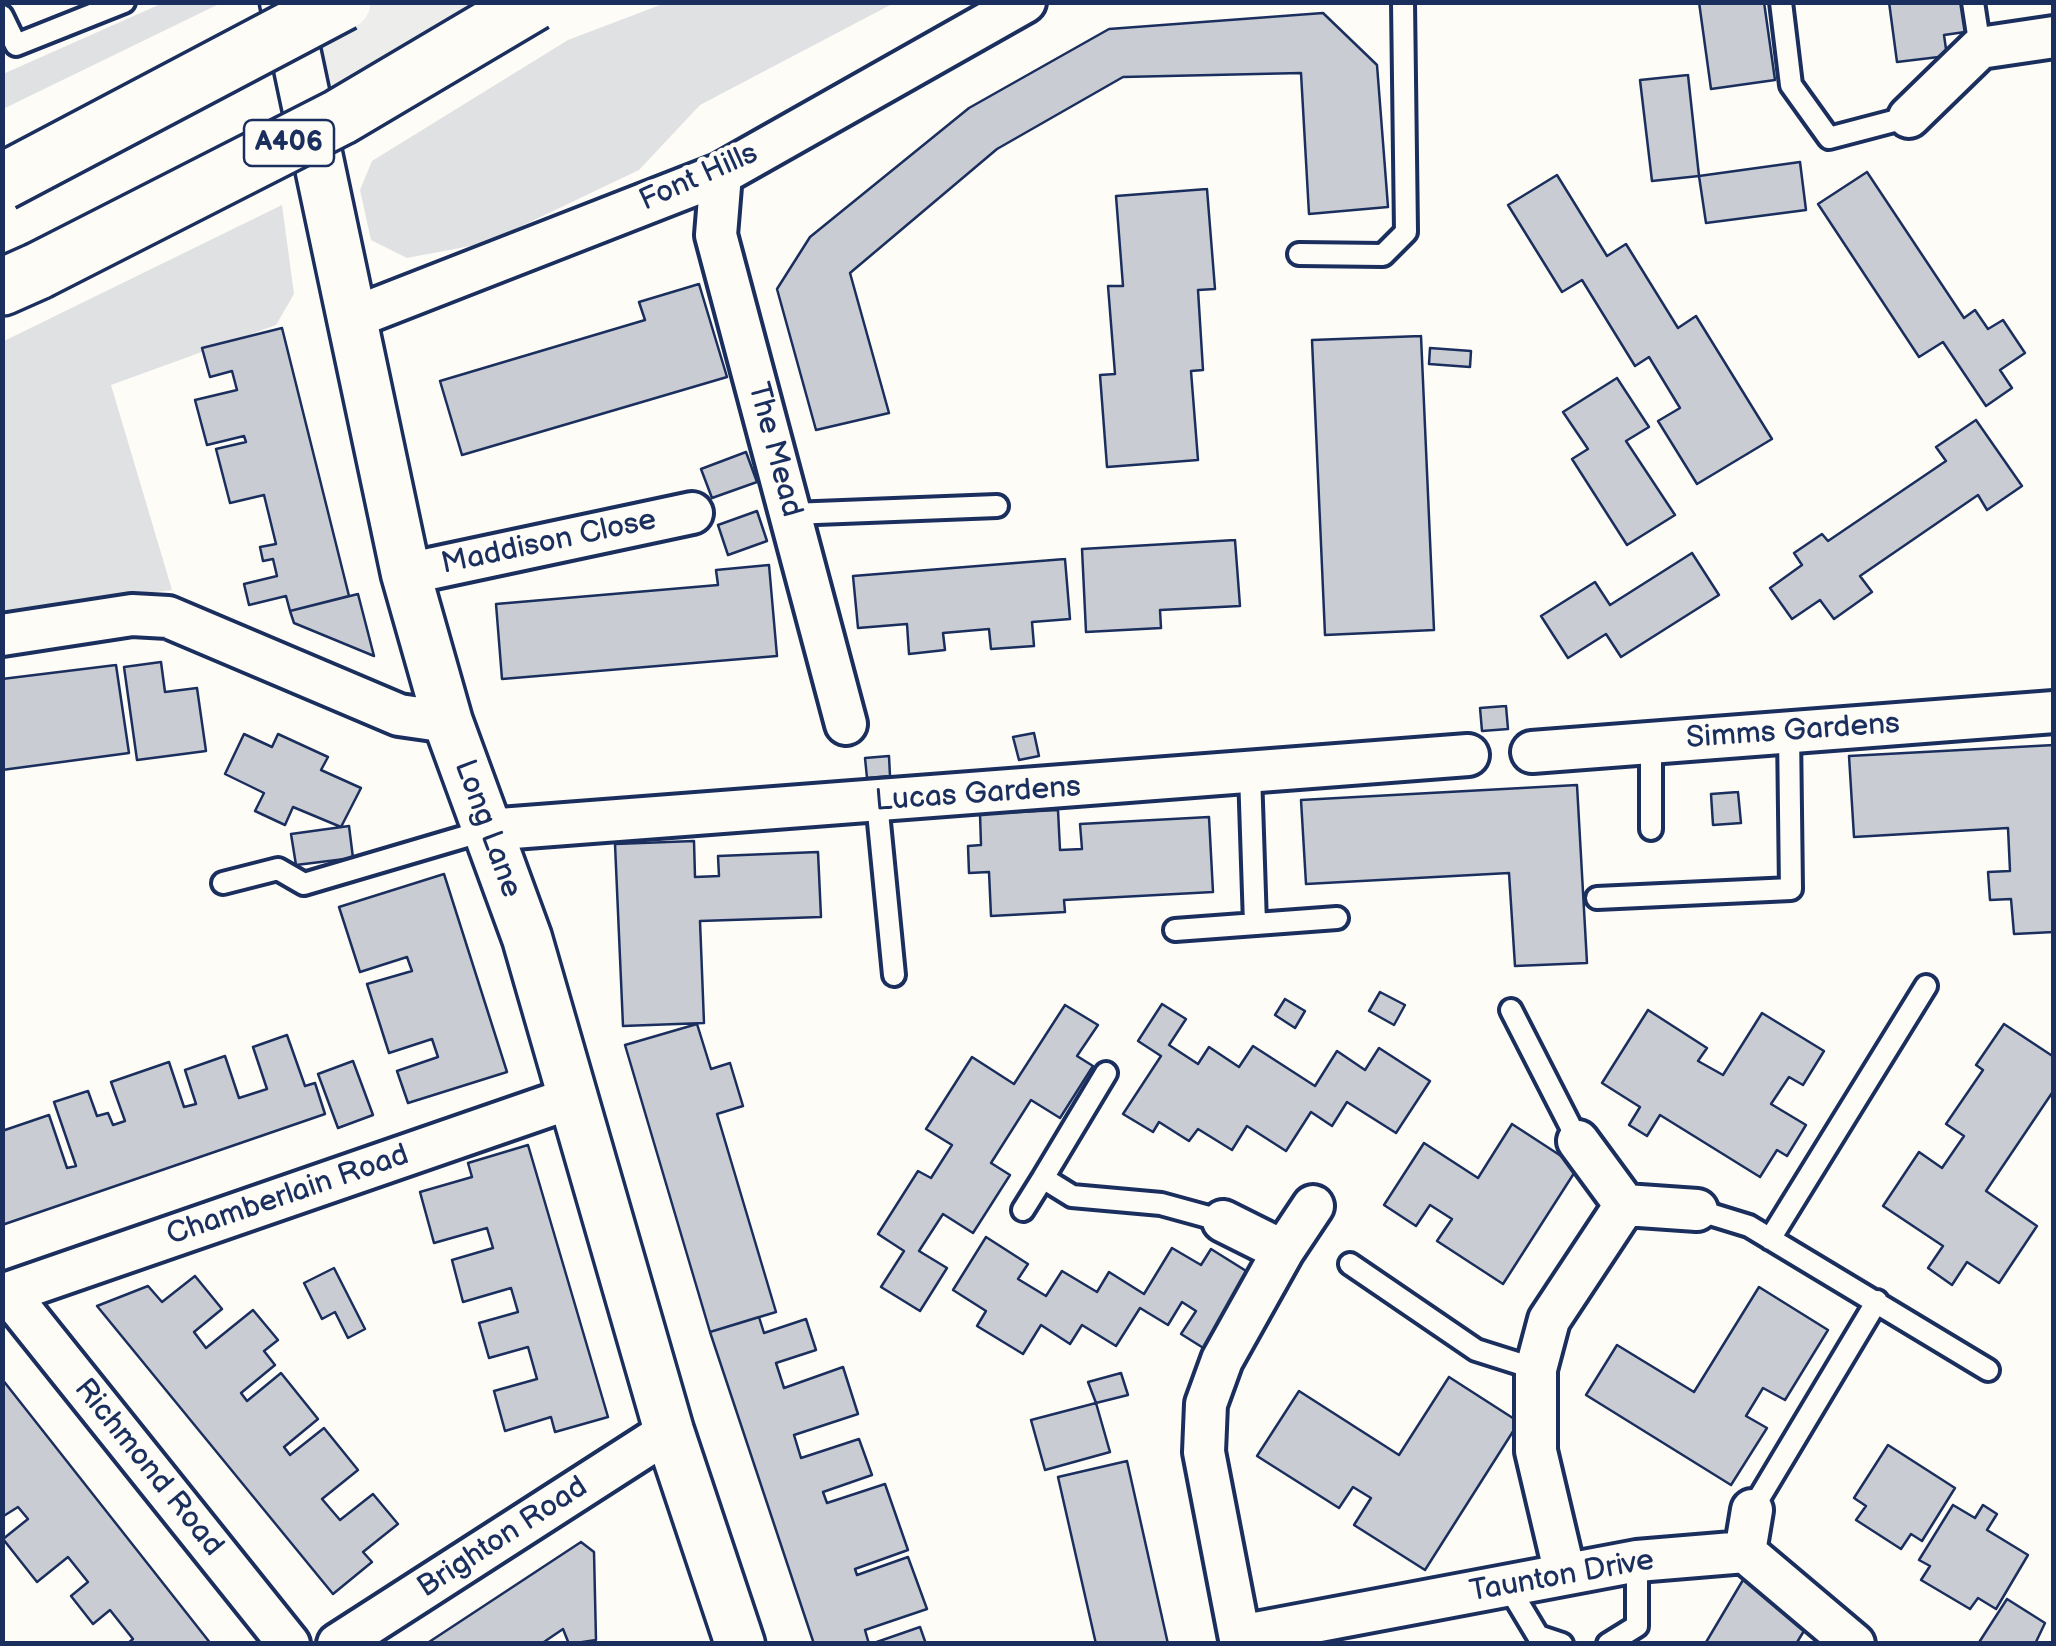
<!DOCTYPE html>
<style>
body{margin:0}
#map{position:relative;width:2056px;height:1646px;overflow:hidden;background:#fdfcf7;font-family:"Balsamiq Sans",sans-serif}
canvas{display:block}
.frame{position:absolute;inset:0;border:5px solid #1b2f5e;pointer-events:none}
</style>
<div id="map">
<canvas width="2056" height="1646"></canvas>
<div class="frame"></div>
</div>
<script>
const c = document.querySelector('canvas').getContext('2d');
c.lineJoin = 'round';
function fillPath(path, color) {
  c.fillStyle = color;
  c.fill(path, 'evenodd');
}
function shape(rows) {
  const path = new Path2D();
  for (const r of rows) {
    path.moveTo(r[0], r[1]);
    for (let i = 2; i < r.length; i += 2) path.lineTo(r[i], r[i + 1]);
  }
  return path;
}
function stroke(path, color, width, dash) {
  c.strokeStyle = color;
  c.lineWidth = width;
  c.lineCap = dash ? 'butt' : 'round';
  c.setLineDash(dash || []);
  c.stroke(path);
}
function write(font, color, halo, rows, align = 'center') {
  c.font = font + ' "Balsamiq Sans",sans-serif';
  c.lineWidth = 9;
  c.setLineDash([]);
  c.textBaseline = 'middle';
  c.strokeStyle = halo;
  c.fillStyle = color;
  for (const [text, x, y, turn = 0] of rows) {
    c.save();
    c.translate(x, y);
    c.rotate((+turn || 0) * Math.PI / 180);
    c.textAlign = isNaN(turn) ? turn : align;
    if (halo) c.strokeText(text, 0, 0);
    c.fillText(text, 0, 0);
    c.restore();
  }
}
const built = shape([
 [294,3,534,3,313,132]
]);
const green = shape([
 [668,2,894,3,700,105,639,170,486,243,407,258,371,240,360,190,372,161,568,40],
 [163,3,221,3,3,109,3,74],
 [282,205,294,294,276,325,111,385,172,590,3,611,2,342]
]);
const building = shape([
 [1699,2,1764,2,1775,80,1711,89,1699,2],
 [1889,2,1968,2,1972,31,1944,35,1947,56,1897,62,1889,2],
 [1323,13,1377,65,1388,207,1309,214,1301,73,1123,77,997,149,850,273,889,413,816,430,777,289,810,237,969,108,1109,29,1323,13],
 [1688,75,1699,176,1652,181,1640,80,1688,75],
 [1800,162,1806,210,1706,223,1699,176,1800,162],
 [1867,172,1964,318,1975,310,1988,329,2003,320,2025,353,2000,370,2012,388,1986,406,1943,342,1919,357,1818,204,1867,172],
 [1557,175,1607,256,1626,244,1678,328,1696,316,1772,439,1697,484,1658,421,1680,408,1649,357,1635,366,1582,280,1562,292,1508,205,1557,175],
 [1207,189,1215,289,1198,290,1203,370,1191,371,1198,460,1107,467,1100,375,1115,374,1108,286,1123,286,1116,196,1207,189],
 [699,284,727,377,462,455,440,381,645,320,639,302,699,284],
 [282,328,349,596,290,611,286,596,249,605,244,584,277,576,273,559,263,561,260,547,276,544,264,495,230,503,216,449,246,442,244,436,207,445,195,400,237,390,232,371,210,377,202,348,282,328],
 [1421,336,1434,630,1325,635,1312,340,1421,336],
 [1430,348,1471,351,1470,367,1429,364,1430,348],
 [1617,378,1649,427,1626,441,1675,515,1627,545,1572,459,1588,449,1563,412,1617,378],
 [1976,420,2022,486,1987,510,1978,495,1860,576,1872,592,1834,619,1820,600,1792,619,1770,588,1802,565,1794,553,1822,534,1828,541,1946,461,1936,447,1976,420],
 [746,452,757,482,712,498,701,469,746,452],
 [757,511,767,541,728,555,718,525,757,511],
 [1235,540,1240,606,1160,610,1161,628,1086,632,1082,549,1235,540],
 [1692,553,1719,595,1621,657,1606,634,1568,658,1541,616,1595,582,1610,605,1692,553],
 [1065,559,1070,619,1032,622,1034,646,991,649,989,629,943,633,945,650,909,654,907,624,858,628,853,576,1065,559],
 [769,565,777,656,502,679,496,604,718,585,716,570,769,565],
 [358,594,374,656,294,623,290,611,358,594],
 [161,662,165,692,197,688,206,751,137,760,124,667,161,662],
 [116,665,129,753,2,770,2,679,116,665],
 [1506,706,1508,729,1482,731,1480,708,1506,706],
 [1034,733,1039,756,1019,760,1013,737,1034,733],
 [244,734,272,747,278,734,328,757,321,770,361,788,341,827,293,807,285,825,255,811,264,793,225,774,244,734],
 [2054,745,2054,932,2014,934,2011,899,1990,900,1988,872,2010,871,2008,828,1854,837,1849,756,2054,745],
 [889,756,890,776,867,778,865,758,889,756],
 [1577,785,1587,963,1515,966,1509,873,1306,884,1301,800,1577,785],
 [1738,792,1741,823,1713,825,1711,794,1738,792],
 [1058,810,1060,850,1082,849,1080,824,1209,817,1213,892,1064,900,1065,912,991,916,989,872,969,873,968,846,981,845,980,814,1058,810],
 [349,826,353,858,296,865,291,834,349,826],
 [694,841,695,877,719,876,718,856,818,852,821,917,700,921,704,1023,623,1026,615,844,694,841],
 [444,874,507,1072,408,1103,397,1071,438,1057,432,1039,389,1053,367,984,412,971,407,957,360,972,339,907,444,874],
 [1380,992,1405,1005,1394,1025,1369,1011,1380,992],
 [1285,999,1305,1011,1295,1028,1275,1015,1285,999],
 [1162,1004,1186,1019,1169,1045,1198,1064,1209,1047,1239,1067,1253,1046,1315,1086,1337,1051,1365,1070,1379,1048,1430,1081,1396,1133,1347,1102,1332,1126,1311,1112,1286,1151,1247,1126,1232,1150,1198,1129,1189,1141,1159,1122,1153,1132,1123,1114,1161,1056,1138,1041,1162,1004],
 [1065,1005,1098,1025,1077,1056,1093,1066,1060,1118,1031,1100,991,1163,1010,1175,973,1233,943,1214,919,1251,947,1268,920,1311,881,1287,904,1251,878,1234,918,1171,931,1178,952,1145,926,1129,972,1057,1014,1084,1065,1005],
 [1648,1010,1707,1048,1698,1061,1723,1075,1762,1013,1824,1051,1803,1085,1789,1077,1771,1104,1806,1125,1787,1156,1777,1150,1760,1177,1660,1115,1647,1136,1629,1125,1640,1107,1602,1083,1648,1010],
 [697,1024,711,1069,730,1063,743,1106,717,1114,776,1312,710,1332,625,1045,697,1024],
 [2004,1024,2054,1057,2054,1090,1986,1191,2037,1226,1999,1283,1967,1262,1952,1285,1928,1268,1943,1246,1883,1206,1919,1152,1942,1168,1964,1136,1946,1124,1983,1070,1976,1065,2004,1024],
 [287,1035,305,1086,315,1083,325,1114,2,1225,2,1131,49,1115,67,1168,76,1166,54,1102,88,1091,97,1116,108,1113,113,1125,125,1121,111,1082,169,1062,184,1107,196,1104,185,1070,225,1056,239,1098,267,1089,253,1047,287,1035],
 [353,1061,373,1115,338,1128,318,1074,353,1061],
 [1512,1124,1578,1167,1503,1284,1437,1241,1452,1219,1430,1205,1416,1226,1384,1205,1424,1143,1478,1178,1512,1124],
 [528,1145,608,1417,555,1432,551,1417,505,1431,494,1391,537,1379,528,1347,489,1358,479,1323,518,1312,511,1288,463,1302,452,1260,493,1248,487,1228,434,1243,420,1192,472,1177,468,1163,528,1145],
 [986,1237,1028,1264,1018,1279,1046,1296,1062,1271,1097,1292,1109,1272,1144,1294,1172,1248,1201,1265,1211,1249,1251,1274,1205,1349,1181,1334,1196,1311,1182,1302,1168,1325,1140,1308,1116,1346,1082,1325,1070,1344,1041,1325,1023,1354,977,1326,986,1311,953,1290,986,1237],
 [334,1268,365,1329,348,1338,335,1312,322,1319,304,1283,334,1268],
 [195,1276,222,1309,194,1332,206,1348,253,1310,278,1340,264,1351,275,1365,241,1393,247,1401,281,1373,318,1419,284,1447,290,1455,324,1428,358,1470,322,1499,340,1520,373,1494,398,1524,363,1552,372,1562,333,1594,97,1306,148,1286,162,1302,195,1276],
 [1759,1287,1828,1330,1785,1400,1763,1388,1746,1416,1767,1428,1731,1485,1586,1395,1617,1345,1694,1392,1759,1287],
 [759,1317,764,1333,806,1319,816,1350,776,1363,784,1388,843,1367,858,1414,794,1435,801,1458,859,1439,872,1475,823,1492,827,1503,885,1484,908,1550,855,1569,857,1575,908,1557,927,1609,865,1630,869,1644,814,1644,710,1332,759,1317],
 [1121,1373,1128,1395,1096,1403,1088,1382,1121,1373],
 [1449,1377,1519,1422,1425,1570,1354,1525,1371,1498,1353,1487,1339,1508,1257,1456,1299,1391,1399,1455,1449,1377],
 [2,1379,211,1644,127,1644,133,1639,110,1610,93,1624,71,1596,88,1582,68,1557,37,1582,3,1539,28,1519,18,1507,2,1517,2,1379],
 [1096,1403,1110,1452,1045,1470,1031,1420,1096,1403],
 [1888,1445,1955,1488,1922,1541,1911,1534,1901,1549,1856,1520,1866,1506,1854,1498,1888,1445],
 [1127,1461,1168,1644,1096,1644,1058,1477,1127,1461],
 [1953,1505,1975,1518,1983,1505,1997,1514,1987,1530,2028,1555,1996,1609,1978,1598,1970,1609,1921,1580,1930,1566,1919,1560,1953,1505],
 [581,1542,594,1552,596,1640,569,1644,563,1629,541,1644,426,1644,581,1542],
 [1743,1580,1810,1621,1796,1644,1705,1644,1743,1580],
 [2007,1599,2045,1623,2035,1644,1978,1644,2007,1599],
 [920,1627,926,1644,871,1644,920,1627]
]);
const service = shape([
 [1781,2,1791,85,1829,138,1909,117],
 [1973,2,1980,48],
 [2,16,16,45,124,2],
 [1299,254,1383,255,1406,232,1403,2],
 [791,514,997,506],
 [1651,742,1651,829],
 [1250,773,1255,924],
 [877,802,894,975],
 [223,883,278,869,304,884,487,830],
 [1597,898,1791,889,1789,732],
 [1175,930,1337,918],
 [1511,1010,1578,1141],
 [1106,1073,1043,1178,1072,1196,1161,1204,1223,1221],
 [1023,1210,1043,1178],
 [1697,1210,1749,1226,1988,1370],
 [1770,1239,1926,986],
 [1350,1264,1476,1350,1536,1369],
 [1752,1510,1877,1301],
 [1508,1586,1538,1636,1562,1644],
 [1608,1644,1637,1626,1637,1561]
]);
const minor = shape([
 [1909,117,1980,48,2054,37],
 [721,174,716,235,846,724],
 [355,317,721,174,1025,2],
 [406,574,692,513],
 [2,635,132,615,168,617,399,715,448,722],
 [1532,752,2054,712],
 [487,830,1468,755],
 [1578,1141,1625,1205,1697,1210],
 [1223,1221,1283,1251,1222,1360,1206,1404,1204,1452,1241,1644],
 [1283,1251,1313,1206],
 [8,1293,289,1644],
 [2,1295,574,1097],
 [1745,1552,1752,1510],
 [1565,1574,1536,1451,1536,1369,1549,1320,1625,1205],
 [1240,1636,1637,1561,1745,1552,1854,1644],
 [338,1644,669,1431]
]);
const tertiary = shape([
 [285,2,406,574,448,722,527,938,669,1431,740,1644]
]);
const trunk = shape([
 [2,287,38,271]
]);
const trunkBridge = shape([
 [2,182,343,2],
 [38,271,340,117,534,2]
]);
const shields = [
 [289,143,90]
];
const shieldNames = [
 ["A406",289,143]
];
const streetNames = [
 ["Font Hills",699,178,-24],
 ["The Mead",774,450,75],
 ["Maddison Close",549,543,-12],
 ["Simms Gardens",1793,732,-4],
 ["Lucas Gardens",978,795,-4],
 ["Long Lane",487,829,70],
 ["Chamberlain Road",288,1196,-19],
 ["Richmond Road",148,1468,51],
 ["Brighton Road",503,1538,-33],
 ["Taunton Drive",1562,1577,-10]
];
fillPath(built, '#edeeec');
fillPath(green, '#e0e1e3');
fillPath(building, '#c9ccd3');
stroke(building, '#1b2f5e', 2.5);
stroke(service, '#1b2f5e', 28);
stroke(minor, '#1b2f5e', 48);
stroke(tertiary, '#1b2f5e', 55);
stroke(trunk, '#1b2f5e', 62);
stroke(service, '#fdfcf7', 20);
stroke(minor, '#fdfcf7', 40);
stroke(tertiary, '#fdfcf7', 48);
stroke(trunk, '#fdfcf7', 55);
stroke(trunkBridge, '#1b2f5e', 62, []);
stroke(trunkBridge, '#fdfcf7', 55);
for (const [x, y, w] of shields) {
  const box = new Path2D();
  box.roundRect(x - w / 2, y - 23, w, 46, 8);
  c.fillStyle = '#fdfcf7';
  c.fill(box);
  stroke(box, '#1b2f5e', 2.5);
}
write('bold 28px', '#1b2f5e', null, shieldNames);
write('30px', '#1b2f5e', '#fdfcf7', streetNames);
</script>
